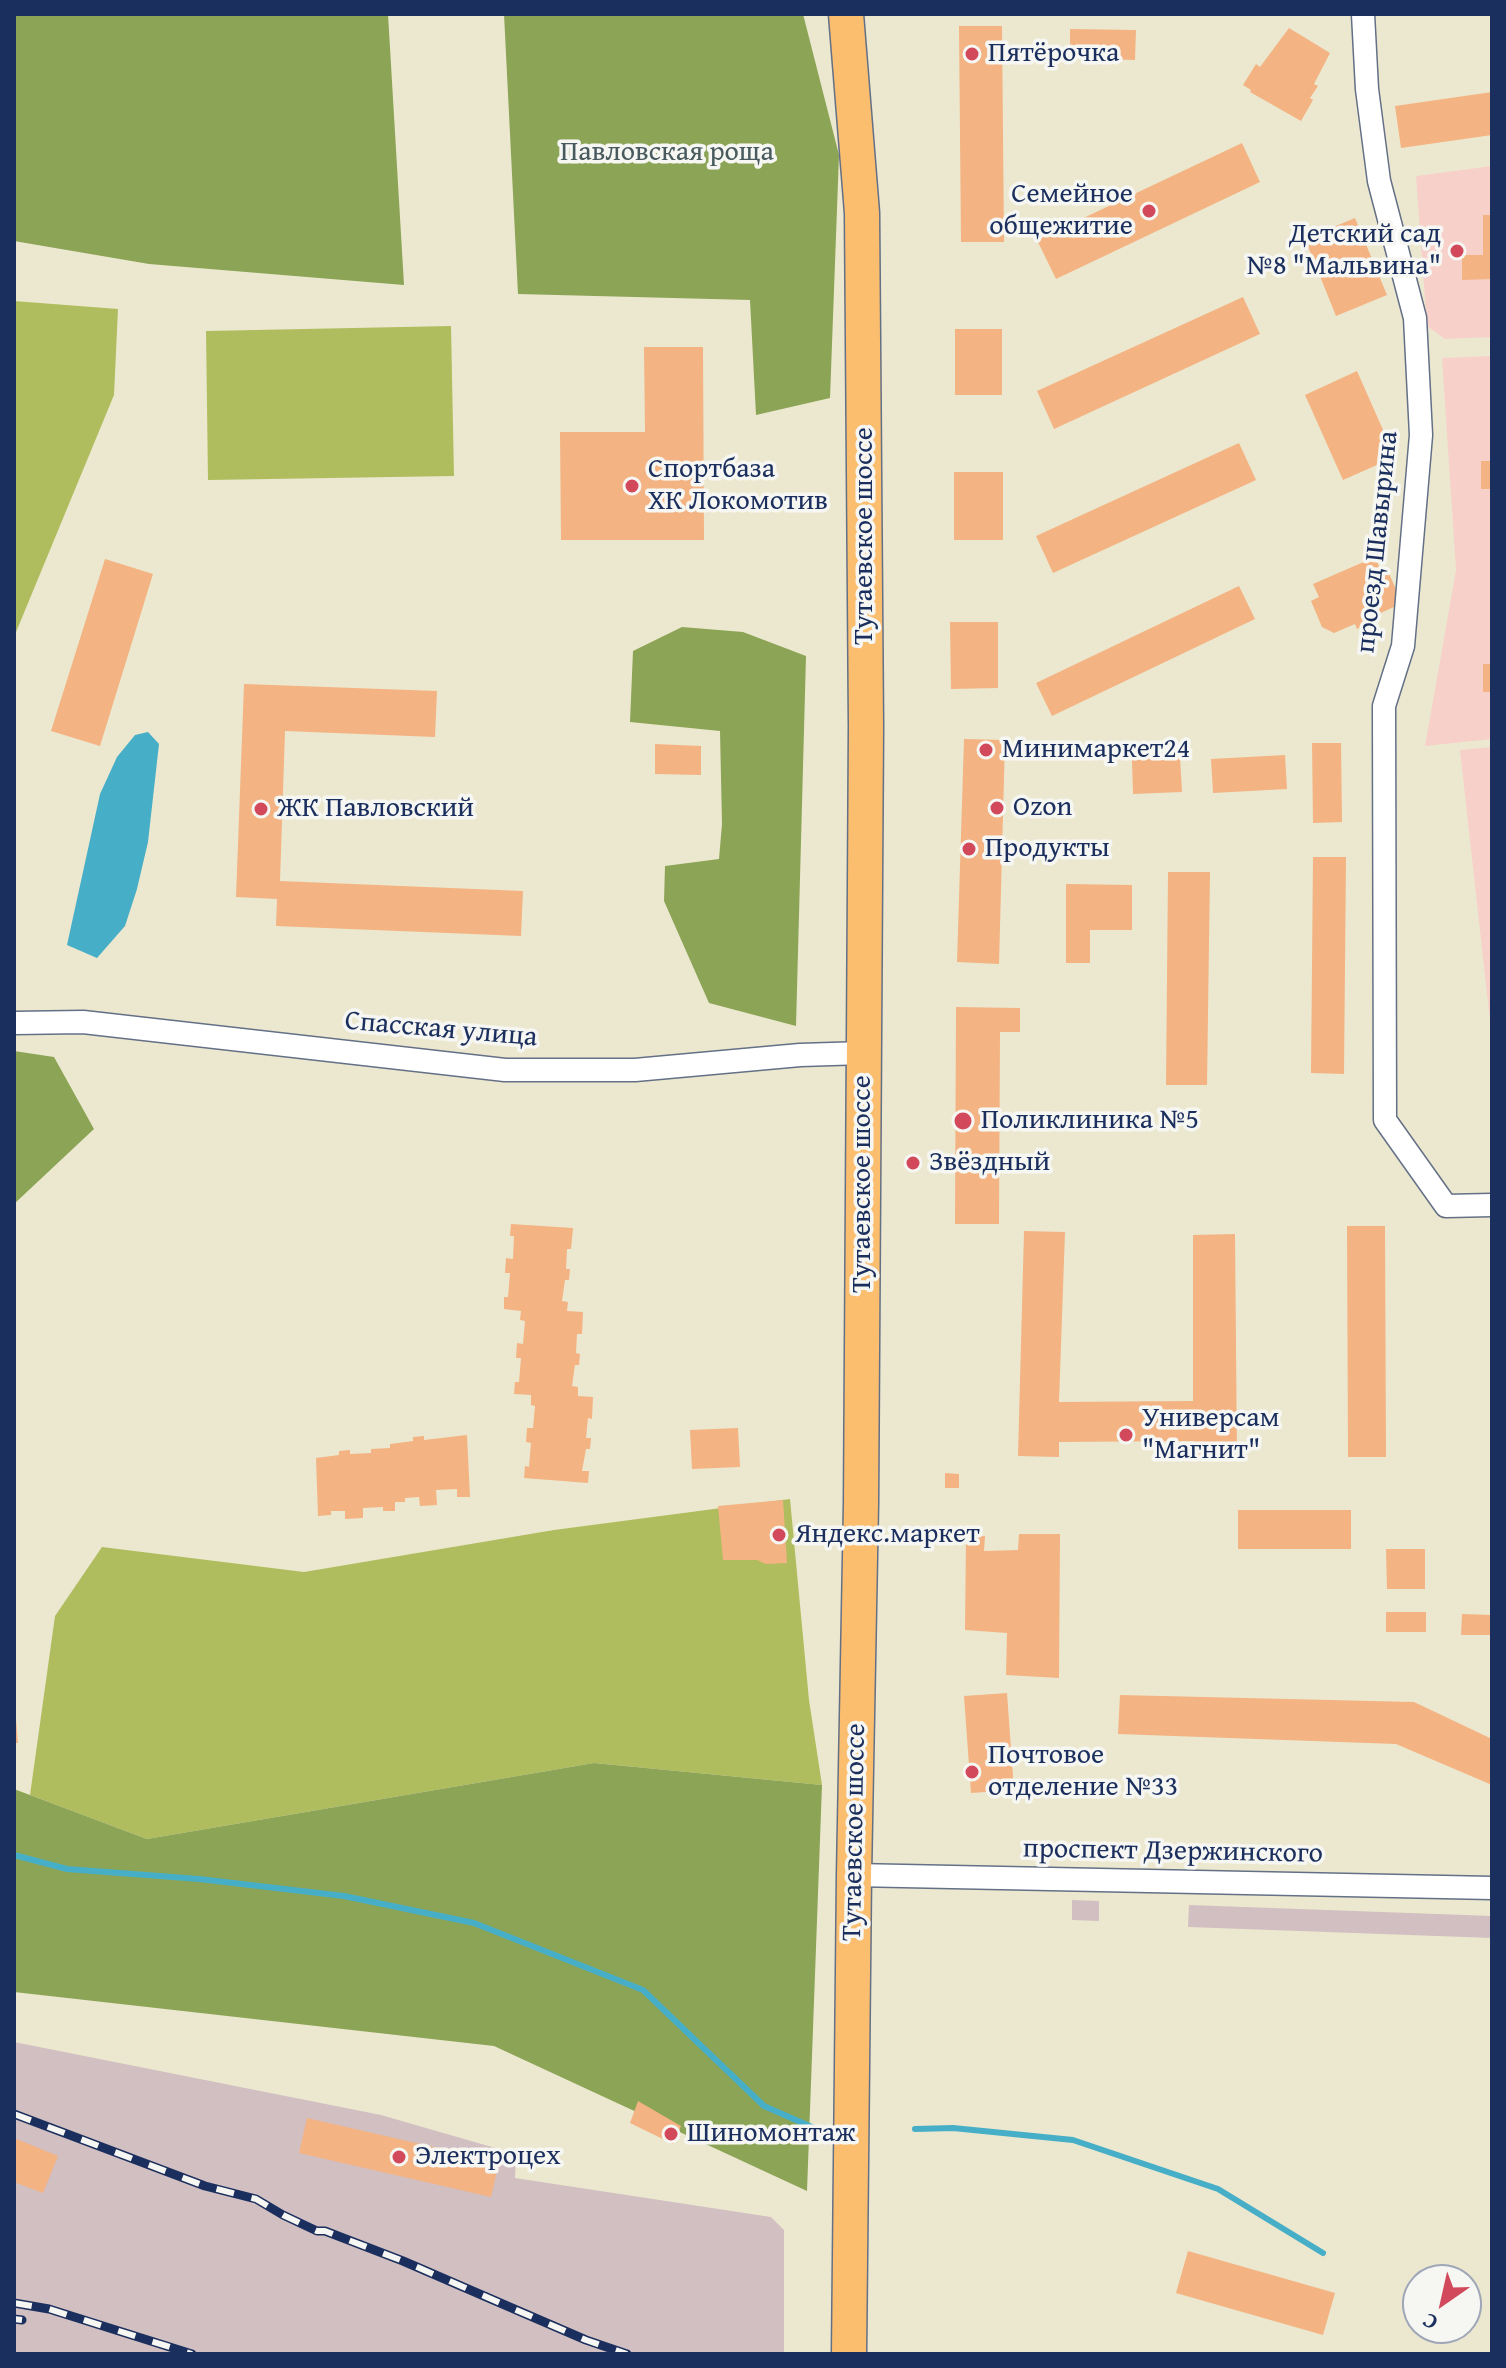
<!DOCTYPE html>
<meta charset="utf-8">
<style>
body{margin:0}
#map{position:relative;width:1506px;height:2368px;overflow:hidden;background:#ece8cf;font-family:"Gentium Book Plus",serif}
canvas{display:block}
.frame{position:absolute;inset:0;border:16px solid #1b2f5e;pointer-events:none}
.north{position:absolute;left:1402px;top:2264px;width:80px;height:80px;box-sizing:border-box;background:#f6f6f2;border:2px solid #9ea6b7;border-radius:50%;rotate:214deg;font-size:22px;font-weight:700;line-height:32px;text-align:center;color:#1b2f5e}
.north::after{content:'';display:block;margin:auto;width:28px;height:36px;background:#d1495b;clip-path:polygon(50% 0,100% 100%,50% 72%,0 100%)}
</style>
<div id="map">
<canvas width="1506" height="2368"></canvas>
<div class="frame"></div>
<div class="north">С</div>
</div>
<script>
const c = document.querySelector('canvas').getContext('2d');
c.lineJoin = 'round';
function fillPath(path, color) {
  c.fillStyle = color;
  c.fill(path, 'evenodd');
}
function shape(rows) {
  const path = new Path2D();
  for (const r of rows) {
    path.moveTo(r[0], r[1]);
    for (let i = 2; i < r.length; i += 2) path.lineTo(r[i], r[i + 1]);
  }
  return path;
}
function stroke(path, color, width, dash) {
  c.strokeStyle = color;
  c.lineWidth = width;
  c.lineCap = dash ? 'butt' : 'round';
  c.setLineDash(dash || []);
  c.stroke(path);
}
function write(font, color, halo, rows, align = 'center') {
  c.font = font + ' "Gentium Book Plus",serif';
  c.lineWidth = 7;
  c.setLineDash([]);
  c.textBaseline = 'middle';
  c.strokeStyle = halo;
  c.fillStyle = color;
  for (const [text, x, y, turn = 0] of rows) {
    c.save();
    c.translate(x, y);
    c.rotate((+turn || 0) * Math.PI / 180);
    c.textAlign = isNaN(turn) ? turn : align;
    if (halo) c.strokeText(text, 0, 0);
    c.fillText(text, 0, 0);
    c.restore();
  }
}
const built = shape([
 [1492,166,1492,337,1445,339,1427,326,1416,176],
 [1492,356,1492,739,1425,746,1456,570,1442,358],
 [1492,747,1492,1039,1460,750]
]);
const industrial = shape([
 [1072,1900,1099,1901,1099,1921,1072,1920],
 [1189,1905,1492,1916,1492,1938,1188,1927],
 [14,2042,381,2115,516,2154,515,2178,771,2217,784,2230,784,2354,14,2354]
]);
const green = shape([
 [14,301,118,309,114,395,14,637],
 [451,326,454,476,208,480,206,331],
 [790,1499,809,1700,822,1785,594,1763,147,1839,30,1795,55,1616,102,1547,304,1572,554,1530]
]);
const forest = shape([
 [14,14,388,14,404,285,149,264,14,241],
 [504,14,803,14,839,155,830,398,756,415,750,300,518,294],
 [682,627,743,632,806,656,796,1026,709,1003,664,901,665,866,719,859,722,824,720,731,630,722,633,651],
 [14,1051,54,1057,94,1129,14,1204],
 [594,1763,822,1785,807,2191,494,2046,14,1992,14,1789,147,1839]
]);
const water = shape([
 [148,732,159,744,148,842,137,889,125,926,97,958,67,945,100,794,117,757,135,735]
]);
const stream = shape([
 [14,1855,67,1869,199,1879,344,1896,474,1923,643,1990,764,2106,821,2131],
 [915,2129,953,2128,1073,2140,1218,2189,1323,2253]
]);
const building = shape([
 [959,26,1002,26,1004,242,961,242],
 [1289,28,1330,53,1314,84,1318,86,1310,98,1313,100,1301,121,1250,92,1251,90,1243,85,1256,64,1260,67],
 [1070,29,1136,30,1135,60,1070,58],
 [1492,92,1492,135,1401,148,1395,106],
 [1242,143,1260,182,1056,279,1037,240],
 [1483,215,1492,215,1492,279,1462,280,1462,255,1483,255],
 [1355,218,1387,295,1336,316,1305,239],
 [1243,297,1260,334,1054,429,1037,391],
 [955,329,1002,329,1002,395,955,395],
 [644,347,703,347,704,540,561,540,560,432,645,432],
 [1357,371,1395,457,1343,480,1305,395],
 [1239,443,1256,480,1053,573,1036,536],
 [1481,461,1492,461,1492,489,1481,489],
 [954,472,1003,472,1003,540,954,540],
 [1375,557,1381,571,1387,569,1398,594,1394,607,1374,616,1376,620,1357,629,1355,624,1334,633,1322,627,1311,601,1319,597,1313,584],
 [105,559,153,574,100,746,51,731],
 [1239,586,1255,619,1052,716,1036,683],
 [950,622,998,622,998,688,951,689],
 [1483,664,1492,664,1492,692,1483,692],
 [244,684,437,691,435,737,285,731,280,881,523,891,521,936,276,926,277,899,236,897],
 [964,739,1005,740,999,964,957,962],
 [1312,743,1341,743,1342,822,1313,823],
 [655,744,701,746,701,775,655,774],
 [1285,755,1287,789,1213,793,1211,759],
 [1180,757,1182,792,1133,794,1132,760],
 [1313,857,1346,857,1344,1074,1311,1073],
 [1168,872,1210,872,1207,1085,1166,1085],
 [1066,884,1132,885,1132,930,1090,930,1090,963,1066,963],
 [956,1007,1020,1008,1020,1032,1000,1032,999,1224,955,1224],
 [907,1157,920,1158,919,1169,906,1168],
 [511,1224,573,1228,571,1249,567,1249,566,1269,570,1269,569,1280,565,1280,562,1301,568,1302,567,1311,583,1312,582,1334,577,1334,576,1353,580,1354,579,1365,575,1365,572,1386,578,1387,578,1396,593,1397,592,1419,588,1418,586,1438,591,1438,590,1449,586,1449,582,1471,589,1471,588,1483,524,1478,525,1466,529,1467,531,1443,526,1442,527,1428,533,1428,535,1406,531,1405,531,1395,514,1394,515,1382,519,1382,521,1358,516,1358,517,1343,523,1344,525,1321,520,1320,521,1311,504,1309,504,1297,508,1297,510,1273,505,1273,506,1258,513,1259,514,1236,510,1236],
 [1347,1226,1385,1226,1386,1457,1348,1457],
 [1024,1231,1065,1232,1059,1402,1193,1401,1193,1235,1235,1234,1237,1457,1194,1457,1194,1441,1059,1442,1059,1457,1018,1456],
 [738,1428,740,1467,692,1469,690,1430],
 [467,1435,470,1497,457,1497,457,1489,436,1490,437,1505,420,1506,419,1497,405,1498,405,1502,395,1502,395,1511,383,1511,383,1507,363,1508,363,1518,345,1519,345,1511,331,1511,331,1515,318,1516,316,1458,339,1455,339,1451,350,1450,350,1454,371,1453,371,1449,390,1448,390,1444,413,1441,413,1437,424,1436,424,1440],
 [945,1473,959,1474,959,1488,945,1488],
 [783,1500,787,1563,766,1564,757,1560,723,1560,718,1506],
 [1238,1510,1351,1510,1351,1549,1238,1549],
 [1019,1534,1060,1534,1059,1678,1006,1675,1007,1633,965,1630,966,1537,985,1536,984,1551,1018,1550],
 [1386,1549,1425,1549,1425,1589,1387,1589],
 [1386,1612,1426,1612,1426,1632,1386,1632],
 [1462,1614,1492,1615,1492,1635,1461,1635],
 [1007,1693,1014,1790,971,1793,964,1696],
 [1120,1695,1414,1702,1492,1739,1492,1785,1396,1744,1118,1734],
 [14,1719,16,1719,18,1743,14,1743],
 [638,2101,681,2126,673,2144,630,2123],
 [307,2118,499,2162,491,2197,299,2153],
 [14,2138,58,2156,43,2193,14,2182],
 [1188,2251,1335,2293,1323,2335,1176,2293]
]);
const minor = shape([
 [1363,14,1367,89,1379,181,1415,318,1421,435,1403,646,1384,706,1385,1120,1446,1206,1492,1205],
 [14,1023,83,1022,505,1070,635,1070,800,1055,864,1053],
 [854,1875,1492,1888]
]);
const primary = shape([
 [846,14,862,213,866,727,861,1504,854,1875,849,2354]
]);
const rail = shape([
 [14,2114,205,2186,256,2199,283,2215,317,2231,325,2231,403,2261,586,2340,627,2354],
 [14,2303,49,2309,192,2354],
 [14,2319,22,2320]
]);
const markers = [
 [972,54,8,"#d1495b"],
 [1149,211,8,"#d1495b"],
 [1457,251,8,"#d1495b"],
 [632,486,8,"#d1495b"],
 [986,750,8,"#d1495b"],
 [997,808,8,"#d1495b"],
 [261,809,8,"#d1495b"],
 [969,849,8,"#d1495b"],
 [963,1121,10,"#d1495b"],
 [913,1163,8,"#d1495b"],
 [1126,1435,8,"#d1495b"],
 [779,1535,8,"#d1495b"],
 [972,1772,8,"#d1495b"],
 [671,2134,8,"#d1495b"],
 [399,2157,8,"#d1495b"]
];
const poiNames = [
 ["Пятёрочка",988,54],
 ["Семейное",1133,195,"right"],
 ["общежитие",1133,227,"right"],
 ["Детский сад",1441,235,"right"],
 ["№8 \"Мальвина\"",1441,267,"right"],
 ["Спортбаза",648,470],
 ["ХК Локомотив",648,502],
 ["Минимаркет24",1002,750],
 ["Ozon",1013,808],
 ["ЖК Павловский",277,809],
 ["Продукты",985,849],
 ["Поликлиника №5",981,1121],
 ["Звёздный",929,1163],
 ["Универсам",1142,1419],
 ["\"Магнит\"",1142,1451],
 ["Яндекс.маркет",795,1535],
 ["Почтовое",988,1756],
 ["отделение №33",988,1788],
 ["Шиномонтаж",687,2134],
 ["Электроцех",415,2157]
];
const parkNames = [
 ["Павловская роща",667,153]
];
const streetNames = [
 ["Тутаевское шоссе",865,536,-90],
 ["проезд Шавырина",1378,542,-84],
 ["Спасская улица",441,1030,5],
 ["Тутаевское шоссе",863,1184,-90],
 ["Тутаевское шоссе",855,1832,-89],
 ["проспект Дзержинского",1173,1852,1]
];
fillPath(built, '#f7d1c9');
fillPath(industrial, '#d2bfc1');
fillPath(green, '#b0bd5f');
fillPath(forest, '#8ca456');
fillPath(water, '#47aec7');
stroke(stream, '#47aec7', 6);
fillPath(building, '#f3b383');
stroke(minor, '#647086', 25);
stroke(primary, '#647086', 37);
stroke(minor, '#fff', 22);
stroke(primary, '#fbbd6e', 34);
stroke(rail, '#1b2f5e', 9);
stroke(rail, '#f6f6f2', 6, [18]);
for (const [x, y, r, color] of markers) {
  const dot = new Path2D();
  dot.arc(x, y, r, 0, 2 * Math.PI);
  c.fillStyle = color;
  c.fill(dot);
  stroke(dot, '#f6f6f2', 3);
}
write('28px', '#1b2f5e', '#f6f6f2', poiNames, 'left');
write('28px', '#485a5e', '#f6f6f2', parkNames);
write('28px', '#1b2f5e', '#f6f6f2', streetNames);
</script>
